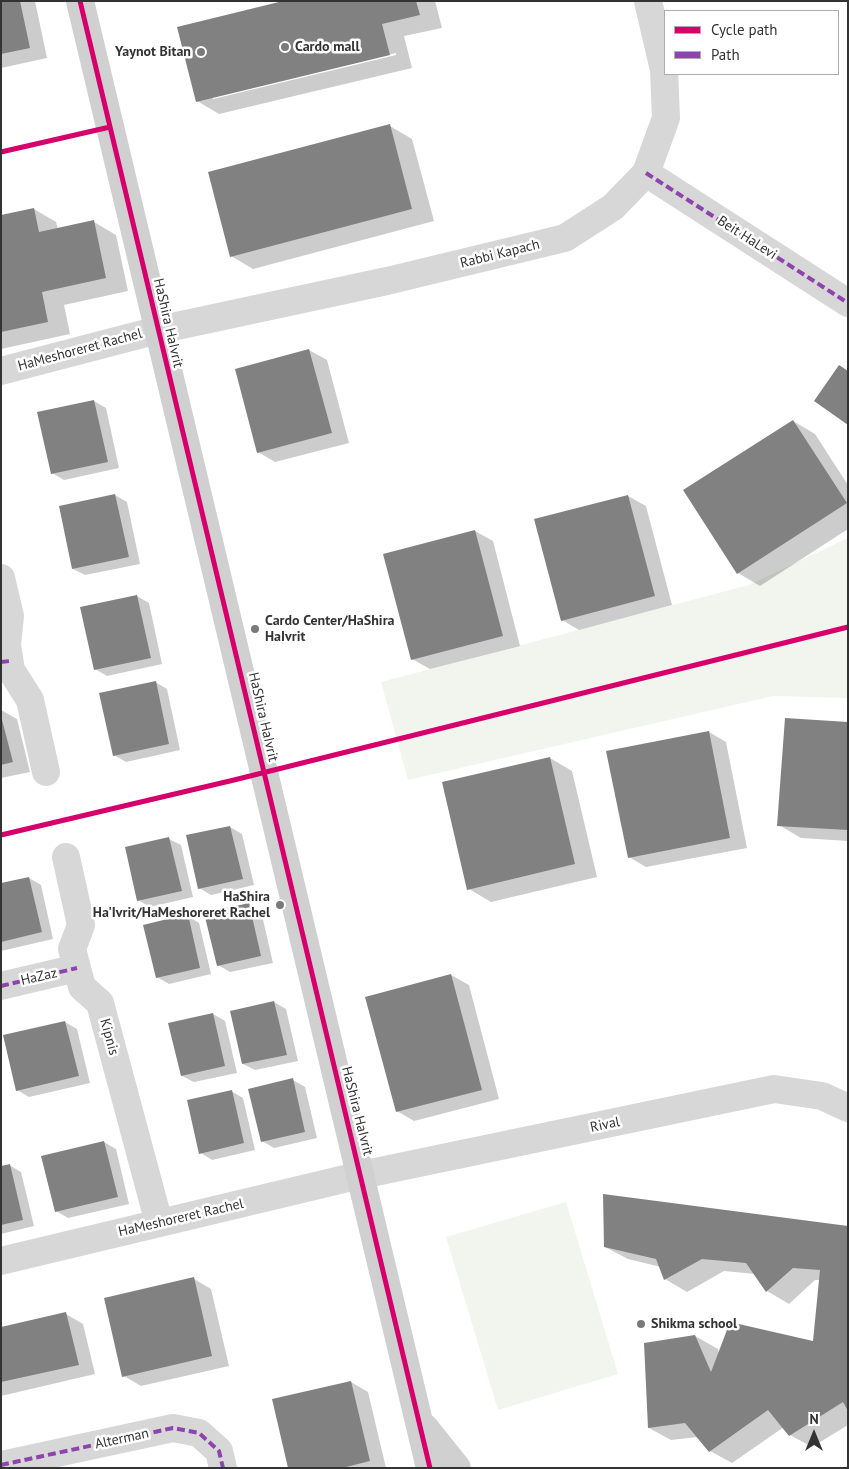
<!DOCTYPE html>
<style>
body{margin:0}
#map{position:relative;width:849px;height:1469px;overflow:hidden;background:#fff;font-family:"PT Sans",sans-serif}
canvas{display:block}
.frame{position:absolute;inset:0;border:2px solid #333;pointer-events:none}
.legend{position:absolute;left:664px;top:10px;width:175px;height:65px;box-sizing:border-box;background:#fff;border:1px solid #adadad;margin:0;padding:6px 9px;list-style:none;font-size:15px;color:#333}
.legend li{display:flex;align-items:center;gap:10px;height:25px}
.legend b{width:25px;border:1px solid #adadad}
.north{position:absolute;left:789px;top:1409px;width:50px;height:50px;-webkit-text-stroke:4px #fff;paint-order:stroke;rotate:0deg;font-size:14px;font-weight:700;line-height:20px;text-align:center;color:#333}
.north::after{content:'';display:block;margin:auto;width:18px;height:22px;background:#333;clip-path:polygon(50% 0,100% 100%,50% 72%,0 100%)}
</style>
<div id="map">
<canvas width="849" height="1469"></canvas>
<div class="frame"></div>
<ul class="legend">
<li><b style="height:6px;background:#d6006c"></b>Cycle path</li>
<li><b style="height:6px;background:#8e44ad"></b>Path</li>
</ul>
<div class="north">N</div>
</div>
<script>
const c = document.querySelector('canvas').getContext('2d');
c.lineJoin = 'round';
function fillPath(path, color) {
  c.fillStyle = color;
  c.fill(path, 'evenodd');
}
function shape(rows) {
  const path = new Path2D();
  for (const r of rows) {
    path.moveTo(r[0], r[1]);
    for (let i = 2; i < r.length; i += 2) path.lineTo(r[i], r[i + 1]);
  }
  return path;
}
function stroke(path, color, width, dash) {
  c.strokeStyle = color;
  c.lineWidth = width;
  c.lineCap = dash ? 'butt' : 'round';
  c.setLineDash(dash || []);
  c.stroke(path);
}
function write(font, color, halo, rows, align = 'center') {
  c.font = font + ' "PT Sans",sans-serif';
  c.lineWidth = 5;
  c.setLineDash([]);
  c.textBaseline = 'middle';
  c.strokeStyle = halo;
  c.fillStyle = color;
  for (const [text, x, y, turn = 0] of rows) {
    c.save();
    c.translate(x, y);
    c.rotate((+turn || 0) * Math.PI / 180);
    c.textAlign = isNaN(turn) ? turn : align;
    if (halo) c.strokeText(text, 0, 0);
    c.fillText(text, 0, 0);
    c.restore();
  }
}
const green = shape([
 [848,538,848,698,773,696,408,780,381,682,749,585],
 [566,1202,618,1374,498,1410,446,1237]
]);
const shadow = shape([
 [1,1,35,1,47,58,1,68],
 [289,1,435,1,442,28,404,36,412,68,219,114,197,101],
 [396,53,396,55,213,99,213,97],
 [390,126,412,139,434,221,253,269,231,256],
 [34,209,56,222,58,229,94,222,116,235,128,291,64,305,70,334,1,349,1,216],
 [309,350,327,360,349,443,275,462,258,452],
 [94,401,106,408,119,468,64,480,52,473],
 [793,421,815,434,848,485,848,529,760,586,738,573],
 [115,495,127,502,140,564,85,575,73,569],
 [628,496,646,506,672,605,579,630,562,620],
 [475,531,493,541,520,646,430,669,412,659],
 [137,596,149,603,162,664,107,676,95,669],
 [155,682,167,689,180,750,126,762,114,755],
 [1,710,17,719,30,772,1,778],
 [848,724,848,841,801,838,779,825],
 [709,732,726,742,747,848,646,867,629,857],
 [550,758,572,771,597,877,491,902,469,889],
 [230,827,242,834,254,885,211,895,199,888,187,836],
 [169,839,181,845,193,897,150,907,138,900],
 [29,878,41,885,53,939,1,951,1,884],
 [249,904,261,911,273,963,230,972,218,965],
 [188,916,199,923,211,974,169,984,157,977],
 [451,975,469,985,499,1099,414,1121,397,1111],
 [274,1002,286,1009,298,1061,255,1070,243,1064],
 [213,1014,225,1021,237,1073,194,1082,182,1076],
 [65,1022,77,1029,90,1083,29,1097,17,1090],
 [293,1080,305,1087,317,1138,274,1148,262,1141],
 [231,1091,243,1098,255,1150,212,1160,201,1153],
 [104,1142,116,1149,129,1204,68,1218,56,1211],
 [9,1165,21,1172,34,1226,1,1234,1,1167],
 [848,1227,848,1425,812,1447,790,1435,784,1427,732,1463,710,1451,698,1437,671,1440,649,1428,695,1336,718,1349,719,1353,814,1342,820,1280,815,1280,789,1304,767,1291,755,1274,724,1271,687,1292,665,1279,661,1267,628,1259,605,1247],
 [194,1279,211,1289,229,1366,141,1386,124,1376],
 [66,1314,83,1324,95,1374,1,1396,1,1329],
 [351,1382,368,1392,386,1468,289,1468]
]);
const building = shape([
 [1,1,20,1,30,48,1,54],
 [283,1,416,1,420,15,382,24,390,55,196,102,177,27],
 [390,124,412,209,230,257,208,172],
 [34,208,39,232,94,220,106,278,42,292,48,322,1,332,1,215],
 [309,349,332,433,257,453,235,369],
 [839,365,848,371,848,425,814,401],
 [94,400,108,462,51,474,37,412],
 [793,420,847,503,737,574,683,490],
 [115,494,129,557,72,569,59,506],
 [628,495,655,596,561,621,534,519],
 [475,530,503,636,411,660,383,554],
 [137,595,151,658,94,670,80,607],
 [156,681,169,744,113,756,99,693],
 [1,716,13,762,1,765],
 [785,718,848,722,848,830,777,826],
 [709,731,730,838,628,858,606,751],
 [550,757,575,864,467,890,442,782],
 [230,826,243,879,198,889,186,835],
 [169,837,182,891,137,901,125,847],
 [29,877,42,932,1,942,1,883],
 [249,903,261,956,217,966,204,913],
 [188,914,200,968,156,978,143,925],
 [451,974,482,1090,396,1112,365,997],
 [274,1001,287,1055,242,1064,230,1011],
 [213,1013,225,1066,181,1076,168,1023],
 [65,1021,79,1076,16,1091,3,1035],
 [293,1078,305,1132,261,1142,248,1089],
 [232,1090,244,1143,199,1154,187,1100],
 [104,1141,118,1197,55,1212,41,1156],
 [10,1164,23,1220,1,1225,1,1166],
 [603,1194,848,1226,848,1411,843,1402,789,1436,768,1410,709,1452,685,1423,648,1428,644,1343,695,1335,711,1372,730,1322,813,1341,820,1270,793,1268,766,1292,746,1263,702,1259,664,1280,656,1259,604,1247],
 [194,1277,212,1356,122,1377,104,1298],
 [66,1312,79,1365,1,1382,1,1327],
 [351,1381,370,1461,342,1468,288,1468,272,1399]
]);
const street = shape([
 [646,173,848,303],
 [1,371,158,330,387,281,565,238,613,207,646,173,666,118,664,70,648,1],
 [1,578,10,616,7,645,11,670,30,700,46,772],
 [66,857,81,925,72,949,82,987,100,1003,159,1223],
 [1,986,77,968],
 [1,1261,361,1175,774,1089,822,1096,848,1108],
 [1,1465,173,1428,199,1433,219,1451,223,1468]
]);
const secondary = shape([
 [80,1,430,1468],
 [425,1428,457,1468]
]);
const quiet = shape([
 [646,173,848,303],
 [1,662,10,661],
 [1,986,77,968],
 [1,1465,173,1428,199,1433,219,1451,223,1468]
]);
const cycleway = shape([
 [80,1,430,1468],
 [1,152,110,127],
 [1,835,234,780,848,627]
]);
const markers = [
 [285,47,5,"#7a7a7a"],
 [201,52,5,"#7a7a7a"],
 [255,629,5,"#7a7a7a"],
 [280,905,5,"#7a7a7a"],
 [641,1324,5,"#7a7a7a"]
];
const poiNames = [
 ["Cardo mall",295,47],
 ["Yaynot Bitan",191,52,"right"],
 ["Cardo Center/HaShira",265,621],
 ["HaIvrit",265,637],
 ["HaShira",270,897,"right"],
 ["Ha'Ivrit/HaMeshoreret Rachel",270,913,"right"],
 ["Shikma school",651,1324]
];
const streetNames = [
 ["Beit HaLevi",747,238,33],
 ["Rabbi Kapach",500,254,-14],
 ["HaShira HaIvrit",168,323,77],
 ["HaMeshoreret Rachel",80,350,-15],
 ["HaShira HaIvrit",263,717,77],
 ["HaZaz",39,977,-13],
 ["Kipnis",109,1037,75],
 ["HaShira HaIvrit",357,1111,76],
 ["Rival",605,1125,-12],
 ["HaMeshoreret Rachel",181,1218,-13],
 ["Alterman",122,1439,-12]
];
fillPath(green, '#f1f5ed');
fillPath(shadow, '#0003');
fillPath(building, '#818181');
stroke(street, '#d7d7d7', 28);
stroke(secondary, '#d0d0d0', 28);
stroke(quiet, '#8e44ad', 4, [8, 4]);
stroke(cycleway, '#d6006c', 5);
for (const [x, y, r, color] of markers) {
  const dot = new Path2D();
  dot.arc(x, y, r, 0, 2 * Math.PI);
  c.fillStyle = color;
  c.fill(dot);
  stroke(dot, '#fff', 2);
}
write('bold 14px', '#333', '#fff', poiNames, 'left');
write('14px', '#333', '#fff', streetNames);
</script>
